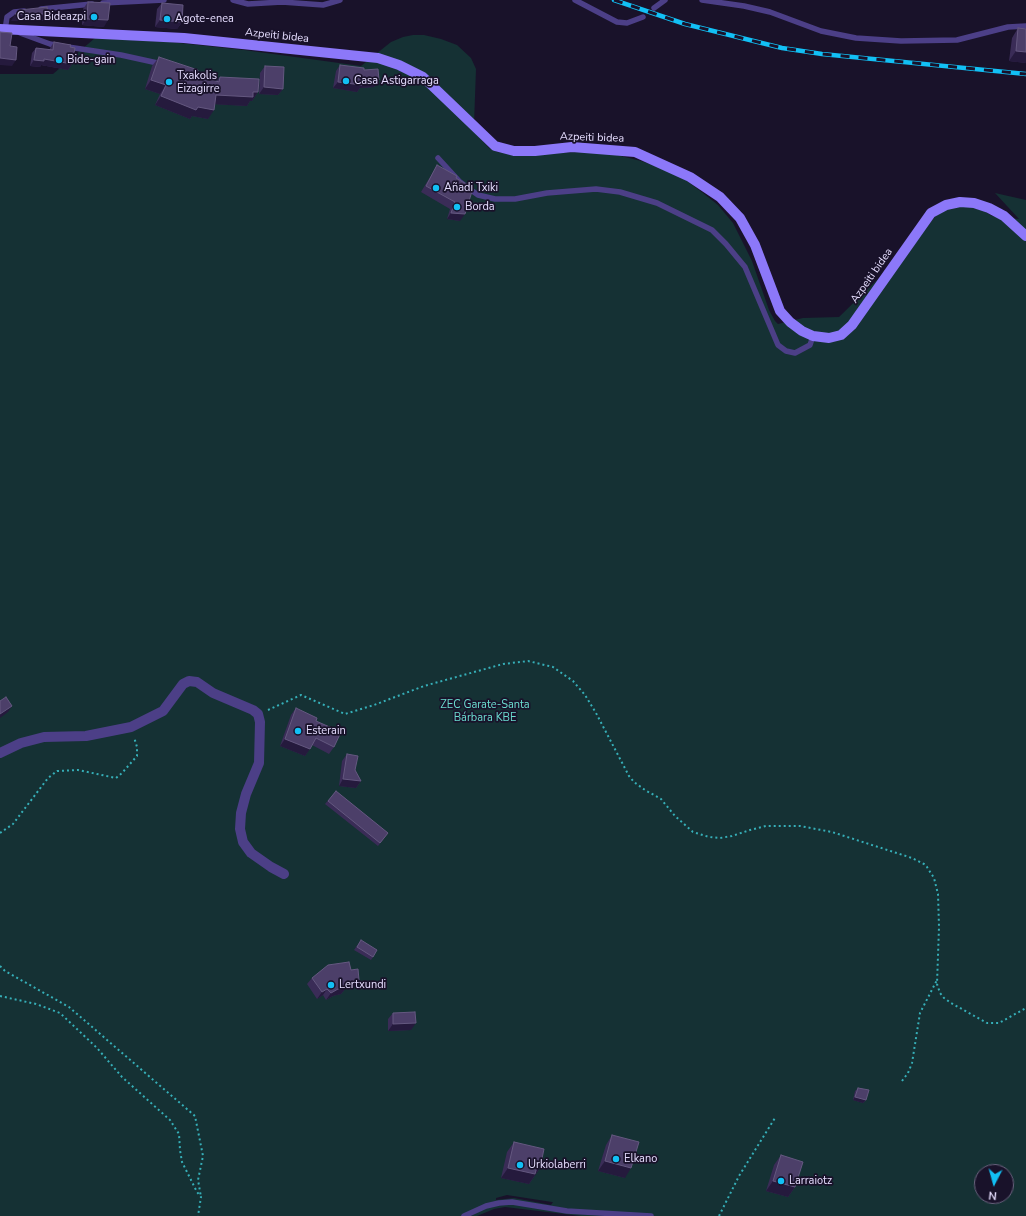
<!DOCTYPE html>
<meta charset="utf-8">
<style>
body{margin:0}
#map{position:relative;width:1026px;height:1216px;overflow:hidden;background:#19122a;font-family:"Nunito Sans",sans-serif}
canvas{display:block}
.north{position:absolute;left:974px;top:1164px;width:40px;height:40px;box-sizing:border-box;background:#19122a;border:1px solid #6b637f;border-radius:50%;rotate:186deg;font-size:11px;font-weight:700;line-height:16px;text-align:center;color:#e5ddfe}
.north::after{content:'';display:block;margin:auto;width:14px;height:18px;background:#12c0f5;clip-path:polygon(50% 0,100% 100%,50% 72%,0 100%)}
</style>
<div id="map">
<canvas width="1026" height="1216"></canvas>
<div class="north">N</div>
</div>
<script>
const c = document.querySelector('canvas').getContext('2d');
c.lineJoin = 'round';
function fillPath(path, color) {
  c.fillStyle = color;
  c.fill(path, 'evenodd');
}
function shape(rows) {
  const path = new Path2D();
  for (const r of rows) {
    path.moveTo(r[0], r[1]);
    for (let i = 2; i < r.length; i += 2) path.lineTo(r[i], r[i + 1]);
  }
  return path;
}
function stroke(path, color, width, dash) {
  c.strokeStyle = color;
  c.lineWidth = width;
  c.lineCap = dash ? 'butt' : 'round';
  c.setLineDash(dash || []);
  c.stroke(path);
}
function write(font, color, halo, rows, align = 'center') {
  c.font = font + ' "Nunito Sans",sans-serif';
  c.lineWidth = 3.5;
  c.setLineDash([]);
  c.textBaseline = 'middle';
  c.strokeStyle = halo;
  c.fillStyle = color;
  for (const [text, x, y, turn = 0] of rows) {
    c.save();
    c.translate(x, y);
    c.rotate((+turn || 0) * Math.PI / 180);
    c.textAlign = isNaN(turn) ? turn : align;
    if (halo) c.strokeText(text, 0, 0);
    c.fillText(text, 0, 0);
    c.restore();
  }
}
const green = shape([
 [413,35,424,35,441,39,457,45,471,58,476,69,474,124,476,134,489,148,497,152,516,155,580,152,609,153,641,161,661,168,683,178,703,193,718,205,733,223,752,261,769,310,775,321,778,324,803,318,839,317,916,242,933,219,942,209,954,206,970,207,984,211,992,216,1019,219,995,193,1026,200,1026,1216,581,1216,505,1207,494,1209,477,1216,0,1216,0,74,53,74,95,38,170,42,244,50,361,66,391,42,403,37],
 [982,1172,1006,1172,1006,1196,982,1196],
 [507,1195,552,1202,553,1202,551,1205,514,1198,496,1200,496,1198]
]);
const path = shape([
 [268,710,301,695,345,714,374,705,424,686,503,664,528,661,553,667,573,681,585,695,596,713,629,776,634,782,645,790,661,799,675,816,693,832,709,837,720,838,732,836,750,830,766,826,800,826,832,832,912,858,924,864,927,867,934,878,938,894,939,927,937,984,940,993,944,998,951,1003,987,1023,999,1023,1026,1008],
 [0,833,13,824,48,778,57,771,78,770,116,778,122,773,137,756,137,747,134,737],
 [0,966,5,971,69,1007,195,1116,203,1156,198,1180,201,1197],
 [0,996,36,1004,60,1013,97,1048,122,1077,170,1120,179,1134,180,1150,182,1162,197,1192,201,1197,198,1216],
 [902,1081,908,1073,912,1063,920,1013,937,980],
 [719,1216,739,1176,775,1118]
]);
const service = shape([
 [233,0,248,4,282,2,323,5,340,0],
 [575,0,617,22,627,23,643,17],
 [702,0,744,6,770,12,821,31,856,38,901,41,957,40,1008,27,1026,26],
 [103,3,164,0],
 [654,8,665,0],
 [41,9,92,4],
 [5,30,7,17,14,12,24,11],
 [20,33,50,44,60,46],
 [68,47,121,55,162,64],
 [438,158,460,182,478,195,495,199,515,199,547,193,596,189,620,192,657,203,712,230,726,244,745,267,778,345,786,351,795,353,810,345,813,336],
 [464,1216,486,1206,499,1203,512,1202,567,1211,651,1216]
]);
const minor = shape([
 [0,753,21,743,44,737,86,736,131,727,163,711,183,684,189,681,197,682,213,693,253,710,258,714,260,722,259,763,246,794,241,813,240,829,243,842,251,853,271,867,284,874]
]);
const secondary = shape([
 [0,29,184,38,378,58,399,65,423,77,495,146,514,151,535,151,572,147,635,152,690,177,720,197,740,218,755,245,780,311,790,322,802,331,813,336,829,338,841,335,852,325,931,213,946,205,960,202,974,203,989,208,1004,216,1026,236]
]);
const rail = shape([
 [614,0,685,24,782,48,822,54,1026,74]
]);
const wall = shape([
 [88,2,104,27,82,25,83,9],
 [162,3,182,22,177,29,155,27,157,9],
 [1018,28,1026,63,1009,61,1012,38],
 [54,42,70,47,72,64,68,70,41,65,40,67,30,66,32,53,36,48,50,50,50,48],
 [159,57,197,75,216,81,220,77,258,92,252,101,250,101,247,106,215,104,208,119,192,116,190,119,155,105,160,94,145,89,152,66],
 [340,65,364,70,379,80,374,87,360,88,357,92,333,88,336,71],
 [265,66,283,89,278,95,259,94,260,73],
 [437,165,456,178,460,221,447,219,450,209,421,192,433,172],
 [296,708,316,721,334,747,329,754,312,745,305,756,280,746,291,715],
 [347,754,361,781,356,788,339,786,342,761],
 [336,791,388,833,378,846,325,804],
 [361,940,373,957,371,960,354,950],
 [351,970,359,980,354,987,346,988,341,994,333,996,326,1000,323,995,317,999,307,984,312,978],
 [393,1013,411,1030,388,1031,388,1019],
 [858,1088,866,1100,863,1103,853,1100,855,1091],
 [612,1135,625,1178,598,1171,606,1145],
 [514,1142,540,1168,529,1184,501,1178,507,1152],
 [781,1155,795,1187,788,1197,766,1191,774,1165]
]);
const shadedWall = shape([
 [15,14,48,14,44,21,11,21],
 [87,19,108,20,104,27,82,25],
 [160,20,182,22,177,29,155,27],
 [1016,51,1026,52,1026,63,1009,61],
 [0,58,16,60,12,66,0,65],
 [44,59,72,64,68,70,41,65,40,67,30,66,34,60],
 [151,80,166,85,160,94,145,89],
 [379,80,374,87,360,88,357,92,333,88,338,82],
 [264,87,283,89,278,95,259,94],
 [253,92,258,92,252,101,250,101,247,106,210,104,216,95],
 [161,96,198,107,214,110,208,119,192,116,190,119,155,105],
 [451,213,465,214,460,221,447,219],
 [12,706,8,712,0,718,0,714],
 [285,739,310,749,305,756,280,746],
 [343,779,361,781,356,788,339,786],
 [359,980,354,987,341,988,345,982],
 [346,988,341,994,333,996,326,1000,331,993,338,989],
 [327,989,323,995,317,999,322,992],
 [416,1023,411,1030,388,1031,393,1024],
 [855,1097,866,1100,863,1103,853,1100],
 [605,1161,631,1168,625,1178,598,1171],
 [537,1167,540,1168,529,1184,501,1178,508,1168],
 [773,1181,795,1187,788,1197,766,1191]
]);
const building = shape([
 [88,2,110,3,108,20,87,19,88,2],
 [162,3,183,5,182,22,160,20,162,3],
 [47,7,48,14,15,14,20,10,47,7],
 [1018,28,1026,29,1026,52,1016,51,1018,28],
 [0,32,12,33,10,46,17,47,16,60,0,58,0,32],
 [54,42,71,45,70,47,75,48,72,64,44,59,44,61,34,60,36,48,53,50,54,42],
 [159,57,198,70,197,75,219,82,220,77,259,79,258,92,253,92,253,97,216,95,214,110,198,107,196,110,161,96,166,85,151,80,159,57],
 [340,65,364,68,364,70,378,69,379,80,362,81,362,85,338,82,340,65],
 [265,66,284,67,283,89,264,87,265,66],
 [437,165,457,176,456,178,473,188,465,214,451,213,455,202,426,186,437,165],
 [6,697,12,706,0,714,0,701,6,697],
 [296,708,317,718,316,721,341,732,334,747,316,738,310,749,285,739,296,708],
 [347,754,358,756,355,770,361,781,343,779,347,754],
 [336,791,388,833,380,843,328,801,336,791],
 [361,940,377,950,373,957,357,947,361,940],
 [349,962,351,970,358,969,359,980,345,982,346,988,338,989,331,993,327,989,322,992,312,978,328,965,349,962],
 [415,1012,416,1023,393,1024,393,1013,415,1012],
 [858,1088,869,1090,866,1100,855,1097,858,1088],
 [612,1135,639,1142,631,1168,605,1161,612,1135],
 [514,1142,544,1149,540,1168,537,1167,535,1174,508,1168,514,1142],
 [781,1155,803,1162,795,1187,773,1181,781,1155]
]);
const markers = [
 [94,17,4,"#12c0f5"],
 [167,19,4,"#12c0f5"],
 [59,60,4,"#12c0f5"],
 [346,81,4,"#12c0f5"],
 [169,82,4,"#12c0f5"],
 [436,188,4,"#12c0f5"],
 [457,207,4,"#12c0f5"],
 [298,731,4,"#12c0f5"],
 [331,985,4,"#12c0f5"],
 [616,1159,4,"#12c0f5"],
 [520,1165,4,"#12c0f5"],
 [781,1181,4,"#12c0f5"]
];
const poiNames = [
 ["Casa Bideazpi",86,17,"right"],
 ["Agote-enea",175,19],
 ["Bide-gain",67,60],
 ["Txakolis",177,76],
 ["Eizagirre",177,89],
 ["Casa Astigarraga",354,81],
 ["Añadi Txiki",444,188],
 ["Borda",465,207],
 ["Esterain",306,731],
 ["Lertxundi",339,985],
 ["Elkano",624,1159],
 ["Urkiolaberri",528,1165],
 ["Larraiotz",789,1181]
];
const streetNames = [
 ["Azpeiti bidea",277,36,6],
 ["Azpeiti bidea",592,138,2],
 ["Azpeiti bidea",872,276,-55]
];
const parkNames = [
 ["ZEC Garate-Santa",485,705],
 ["Bárbara KBE",485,718]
];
fillPath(green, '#153134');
stroke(path, '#36afb8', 2, [2, 3]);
stroke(service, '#4c3f87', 5.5);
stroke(minor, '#4c3f87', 10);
stroke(secondary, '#8c78f9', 10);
stroke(rail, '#12c0f5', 4.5);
stroke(rail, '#19122a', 3, [9]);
fillPath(wall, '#3a2c57');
fillPath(shadedWall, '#251a3d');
fillPath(building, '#4c3f69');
stroke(building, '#645880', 1);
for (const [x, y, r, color] of markers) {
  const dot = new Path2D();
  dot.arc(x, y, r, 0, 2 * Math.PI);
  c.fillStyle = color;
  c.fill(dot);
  stroke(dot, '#19122a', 1.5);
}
write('11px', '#e5ddfe', '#19122a', poiNames, 'left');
write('11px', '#e5ddfe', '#19122a', streetNames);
write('11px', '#6adccf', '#19122a', parkNames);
</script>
